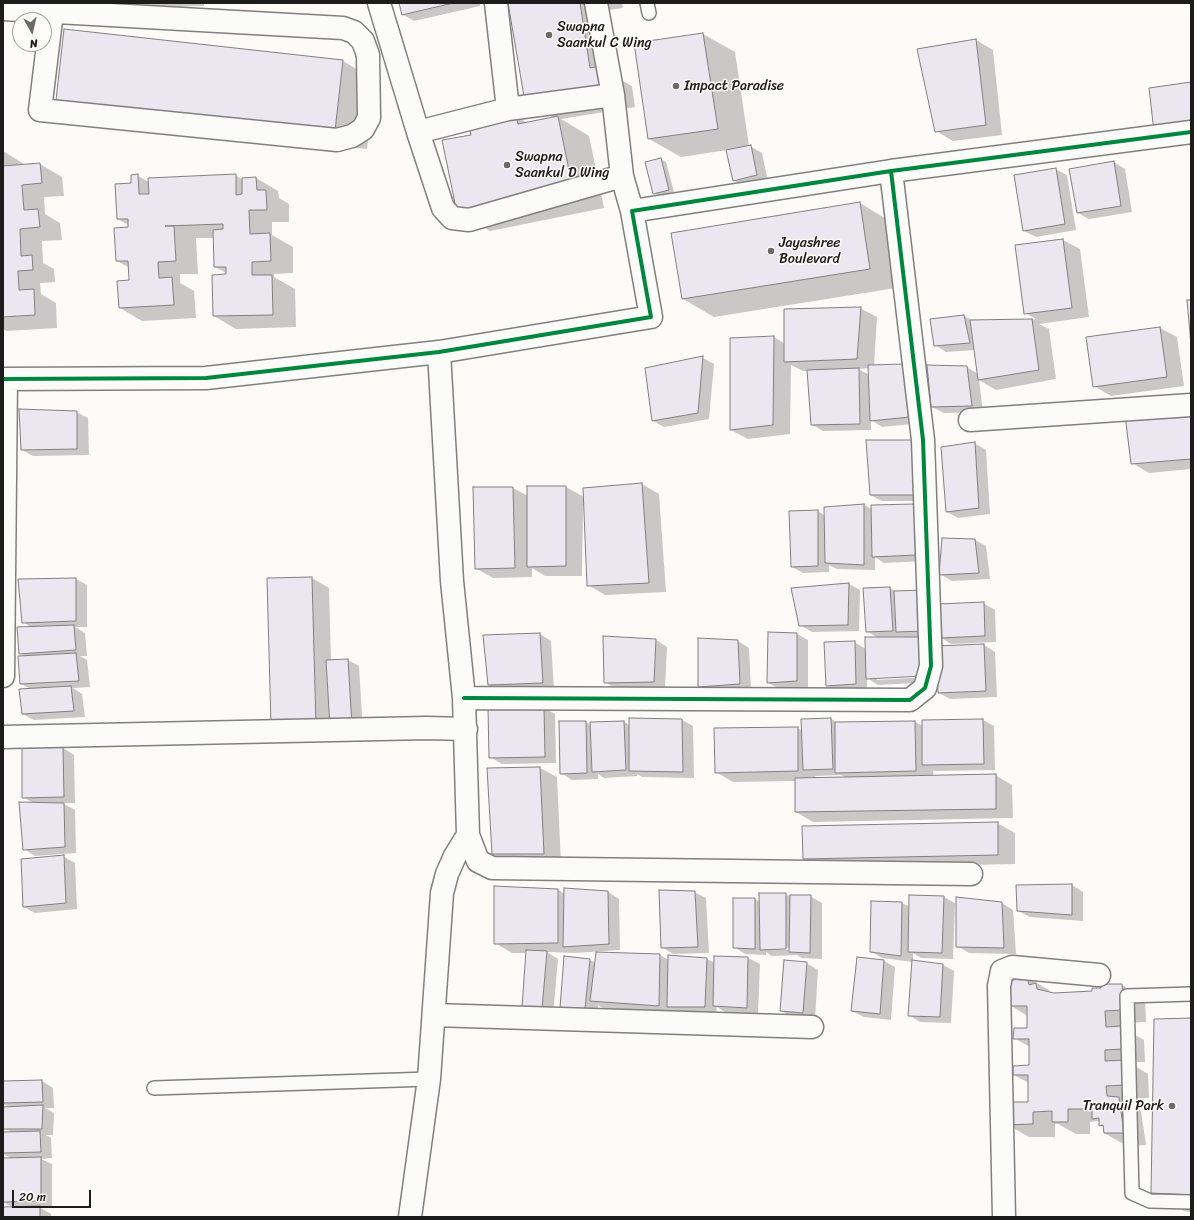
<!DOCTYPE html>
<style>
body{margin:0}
#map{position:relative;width:1194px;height:1220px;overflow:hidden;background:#fcfbf8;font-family:Sriracha,sans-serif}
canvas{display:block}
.frame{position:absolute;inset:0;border:4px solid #1c1c1c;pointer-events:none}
.north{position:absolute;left:12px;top:12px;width:40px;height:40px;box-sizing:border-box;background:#fdfcf7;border:1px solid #a3a29f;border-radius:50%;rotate:172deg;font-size:11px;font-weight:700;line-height:16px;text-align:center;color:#1c1c1c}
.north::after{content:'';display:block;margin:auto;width:14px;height:18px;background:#6a6a69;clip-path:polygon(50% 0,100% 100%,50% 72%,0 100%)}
.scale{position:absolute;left:12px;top:1190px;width:79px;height:18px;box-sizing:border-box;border:2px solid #1c1c1c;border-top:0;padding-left:5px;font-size:12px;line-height:14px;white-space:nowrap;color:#1c1c1c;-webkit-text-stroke:3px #fdfcf7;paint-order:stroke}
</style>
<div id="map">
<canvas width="1194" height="1220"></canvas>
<div class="frame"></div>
<div class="north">N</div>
<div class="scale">20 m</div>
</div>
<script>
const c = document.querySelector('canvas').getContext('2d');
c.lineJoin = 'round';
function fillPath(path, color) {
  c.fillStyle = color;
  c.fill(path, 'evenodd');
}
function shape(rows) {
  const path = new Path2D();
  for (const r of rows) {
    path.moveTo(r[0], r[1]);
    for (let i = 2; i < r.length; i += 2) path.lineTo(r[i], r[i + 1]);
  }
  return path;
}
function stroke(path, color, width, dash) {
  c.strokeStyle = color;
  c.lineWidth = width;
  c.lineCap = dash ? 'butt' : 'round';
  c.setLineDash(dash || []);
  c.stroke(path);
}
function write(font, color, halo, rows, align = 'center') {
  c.font = font + ' Sriracha,sans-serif';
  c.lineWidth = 3;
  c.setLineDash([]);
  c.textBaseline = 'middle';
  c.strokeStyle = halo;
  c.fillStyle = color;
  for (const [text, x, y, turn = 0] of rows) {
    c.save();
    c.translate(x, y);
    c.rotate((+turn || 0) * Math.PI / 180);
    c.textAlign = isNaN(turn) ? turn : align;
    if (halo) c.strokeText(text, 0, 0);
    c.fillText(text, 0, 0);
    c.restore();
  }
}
const shadow = shape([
 [18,3,204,3,204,6,29,10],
 [400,3,480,3,480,6,414,21,402,14],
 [509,3,622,3,623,8,609,10,621,80,632,86,635,107,561,119,589,136,604,208,490,231,458,212,472,136,515,116,528,123,554,118,526,101],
 [703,34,735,52,749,146,750,146,762,153,768,182,745,187,733,180,727,150,681,157,649,139,635,44],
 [976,40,993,50,1002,135,953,141,936,131],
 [343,61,375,80,367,149,89,118,57,99],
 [3,151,24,164,25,165,40,164,62,177,64,196,44,197,45,214,60,223,62,240,42,241,43,263,54,269,55,282,40,283,41,294,56,303,57,328,6,331,3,329],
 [661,159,666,162,674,192,660,196,654,193],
 [1114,162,1125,169,1132,212,1089,219,1078,213],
 [1055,169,1067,175,1076,230,1036,237,1024,231],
 [235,175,243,180,256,178,278,191,279,198,289,204,289,222,272,222,272,235,293,247,293,273,274,274,274,277,295,289,296,327,236,329,214,316,230,275,215,267,214,238,196,238,198,274,180,274,180,283,194,291,196,318,142,321,120,308,130,281,130,268,117,261,129,228,129,225,117,219,132,184,138,176,149,182],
 [860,203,891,222,902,287,714,317,683,299],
 [1063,240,1080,249,1089,317,1039,324,1049,329,1056,379,996,390,979,380,983,412,944,413,932,407,967,367,978,374,975,350,946,352,935,345,964,316,974,321,1036,319,1025,313,1016,246],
 [860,308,877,317,874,366,921,423,882,427,871,420,871,430,823,431,811,424,808,371,803,371,791,365,790,434,748,439,731,430,774,337,785,344],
 [870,368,870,375,858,369],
 [1160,328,1177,337,1184,386,1111,396,1094,386],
 [703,358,714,364,709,419,664,427,653,421,646,369],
 [76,412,88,418,89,455,33,456,22,450],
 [1191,412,1191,469,1149,473,1132,463],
 [867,441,928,501,882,501,870,495],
 [974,443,986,450,990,514,958,518,947,512],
 [642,484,659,494,666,592,605,595,588,585,585,506,583,506,582,576,545,576,532,568,532,577,493,578,475,568,513,488,528,496,566,487,584,497,584,489],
 [864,505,872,509,927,561,884,563,875,557,875,570,837,569,829,565,829,572,803,573,792,567,818,511,825,516],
 [975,540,986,546,990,579,952,581,940,574],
 [312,578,329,588,331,661,348,660,359,666,363,732,289,736],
 [76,579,87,585,87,627,75,627,85,633,87,656,80,656,87,660,90,687,73,688,82,694,85,717,34,720,22,714,31,689,21,684,27,657,20,653,31,627,23,622,19,580],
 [849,584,860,590,859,631,812,632,800,625],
 [890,588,897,592,922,591,935,682,878,685,867,678,867,690,839,692,827,686,854,642,866,649,878,638,867,631],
 [928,675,928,677,877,680,877,678],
 [983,603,995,610,996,642,951,644,940,637],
 [540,634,551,641,554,689,501,691,489,685],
 [797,634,808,640,808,687,780,689,768,683],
 [656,640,667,647,665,688,616,689,605,682],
 [738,641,749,648,751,690,710,693,699,686],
 [984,645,995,652,997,697,950,699,939,693],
 [544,708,555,714,556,763,502,764,490,757],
 [831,719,838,723,915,722,923,726,983,720,994,726,995,770,935,771,933,770,933,777,995,775,1012,785,1013,818,813,822,796,812,796,781,733,782,716,772,797,728,803,731],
 [841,775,847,778,815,779,815,776],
 [682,720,693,726,694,778,642,777,637,774,637,776,604,778,598,774,598,779,572,780,561,773,586,722,591,725,624,722,630,725],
 [63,748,74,755,75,803,62,803,75,810,76,853,35,856,24,849,35,804,23,797],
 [540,768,557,777,561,863,510,864,493,854,488,769],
 [997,823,1015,833,1015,864,821,868,804,859],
 [63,856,75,863,77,909,35,913,24,907],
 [1072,885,1083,892,1083,921,1030,917,1018,911],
 [565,889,608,892,619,899,620,950,575,953,547,952,558,959,553,1015,534,1014,527,953,512,953,495,943,558,890,565,894],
 [694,892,706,898,709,953,673,954,662,947],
 [785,894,791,897,810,896,822,903,822,959,802,958,797,955,772,956,766,952,766,955,745,954,734,947,755,899,760,902],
 [771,948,791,948,791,950,771,950],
 [944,897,955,903,953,959,921,958,913,953,913,962,943,965,954,971,951,1023,920,1022,909,1015,913,962,882,958,871,951,902,903,910,907],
 [1002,903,1013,910,1016,954,969,953,957,946],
 [597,953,660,955,669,960,669,956,707,959,715,963,715,957,748,958,760,964,758,1014,725,1012,717,1007,716,1013,679,1013,676,1011,676,1015,608,1011,598,1005,597,1015,573,1014,590,960,596,963],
 [858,958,884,961,895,967,891,1020,864,1017,852,1011],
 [806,963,818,970,815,1019,792,1017,781,1011],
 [1027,977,1049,990,1051,993,1093,992,1102,989,1101,985,1122,985,1145,998,1146,1022,1127,1023,1128,1031,1144,1040,1145,1062,1128,1062,1148,1074,1149,1098,1129,1098,1129,1104,1141,1111,1146,1145,1127,1146,1104,1133,1104,1127,1100,1125,1100,1122,1099,1121,1090,1122,1090,1134,1076,1134,1058,1124,1055,1124,1055,1137,1029,1137,1006,1124,1029,1103,1029,1083,1014,1075,1030,1066,1030,1047,1014,1038,1028,1029,1028,1016,1011,1006],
 [1191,1019,1191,1212,1184,1211,1152,1193],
 [42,1081,53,1088,54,1108,45,1108,54,1113,53,1135,46,1135,51,1138,52,1158,41,1159,52,1164,52,1207,39,1207,51,1214,51,1217,3,1217,3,1208,14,1208,3,1202,3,1159,11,1158,3,1154,3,1133,12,1132,4,1128,10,1107,3,1104,3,1082]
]);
const building = shape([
 [399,3,453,3,402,15,399,3],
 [508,3,580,3,590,68,600,66,604,89,525,102,508,3],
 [64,29,343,60,335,131,56,100,64,29],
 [703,33,718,129,648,139,634,43,703,33],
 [976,39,986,125,935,132,917,49,976,39],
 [1191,82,1191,127,1154,132,1149,88,1191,82],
 [516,115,518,124,558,116,573,190,457,213,442,140,471,135,469,124,516,115],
 [751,145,757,175,733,181,726,150,751,145],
 [661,158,669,190,653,194,645,162,661,158],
 [1114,161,1121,206,1077,213,1069,169,1114,161],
 [3,162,3,166,40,163,42,183,22,185,24,210,38,209,40,227,20,229,21,256,32,255,33,270,18,271,19,290,34,289,35,315,3,317,3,162],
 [1056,168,1065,224,1023,231,1014,175,1056,168],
 [138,174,139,194,149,194,148,178,236,174,236,195,242,194,242,178,256,177,257,190,266,190,267,210,249,210,250,234,270,233,271,261,252,262,252,275,272,275,273,315,213,316,212,275,226,274,226,267,214,267,213,230,223,229,223,224,165,226,174,226,176,261,158,262,159,278,172,277,174,305,119,308,117,281,129,280,128,261,116,261,114,228,128,227,128,219,117,219,115,184,131,183,131,175,138,174],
 [860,202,870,269,682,299,671,233,860,202],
 [1063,239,1072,308,1024,314,1015,245,1063,239],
 [1187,300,1191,300,1191,345,1187,300],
 [861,307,857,359,784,362,784,309,861,307],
 [964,315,970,343,934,346,930,319,964,315],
 [1032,319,1039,370,978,380,970,320,1032,319],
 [1160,327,1167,377,1093,387,1086,337,1160,327],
 [774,336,773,425,730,430,730,338,774,336],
 [703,356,698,413,652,421,645,368,703,356],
 [906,364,910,417,870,421,868,365,906,364],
 [927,365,967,366,972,406,931,407,927,365],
 [859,368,860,424,811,425,807,370,859,368],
 [19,409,77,411,77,449,21,450,19,409],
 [1191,411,1191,459,1131,464,1125,415,1191,411],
 [866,440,915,440,916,495,870,495,866,440],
 [975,442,979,508,946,512,941,447,975,442],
 [642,483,649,583,587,586,583,488,642,483],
 [527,486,566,486,566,566,527,567,527,486],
 [473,487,513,487,515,568,475,569,473,487],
 [864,504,864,565,825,563,824,507,864,504],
 [915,504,916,555,872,557,871,505,915,504],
 [818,510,818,566,791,567,789,511,818,510],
 [942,538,975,539,979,573,939,575,942,538],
 [312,577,316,726,271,727,267,578,312,577],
 [76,578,76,621,22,623,18,579,76,578],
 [849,583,848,625,799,626,791,588,849,583],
 [890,587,893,631,866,632,863,588,890,587],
 [923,590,925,631,896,632,894,591,923,590],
 [984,602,985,636,939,638,938,604,984,602],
 [74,625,76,650,19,654,17,627,74,625],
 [768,632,797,633,797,681,767,683,768,632],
 [540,633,543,683,488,685,483,635,540,633],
 [603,636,656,639,654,682,604,683,603,636],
 [865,637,924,637,923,676,866,679,865,637],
 [698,638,738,640,740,684,698,687,698,638],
 [855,641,856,684,826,686,824,642,855,641],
 [984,644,986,691,938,693,936,646,984,644],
 [76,653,79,681,20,684,18,656,76,653],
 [348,659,352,726,330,728,326,660,348,659],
 [71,686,74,711,22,714,19,689,71,686],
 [544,707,545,757,489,758,488,708,544,707],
 [629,718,682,719,683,772,629,771,629,718],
 [831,718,833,769,803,770,801,719,831,718],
 [983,719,984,764,922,765,922,720,983,719],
 [559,721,586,721,587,773,560,774,559,721],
 [624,721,626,770,592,772,590,722,624,721],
 [915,721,916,771,835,773,835,722,915,721],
 [798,727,798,771,715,773,714,728,798,727],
 [63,747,64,797,22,798,22,748,63,747],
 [540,767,544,854,492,854,487,768,540,767],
 [996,774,996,809,795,812,795,778,996,774],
 [19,802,64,803,65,847,23,850,19,802],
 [998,822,998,855,803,859,802,826,998,822],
 [64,855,66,903,23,907,21,859,64,855],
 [1072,884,1072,915,1017,911,1016,885,1072,884],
 [494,886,558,889,558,943,494,944,494,886],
 [564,888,608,891,609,944,563,947,564,888],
 [659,890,695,891,698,947,661,948,659,890],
 [759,893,786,893,786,949,760,950,759,893],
 [790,895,811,895,810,953,789,952,790,895],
 [909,895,944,896,942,953,908,952,909,895],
 [956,897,1002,902,1004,948,956,947,956,897],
 [733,898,755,898,755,949,733,948,733,898],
 [871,901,902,902,901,956,870,952,871,901],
 [526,950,547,951,542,1009,522,1008,526,950],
 [596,952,660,954,659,1006,590,1001,596,952],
 [668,955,707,958,705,1007,667,1007,668,955],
 [564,956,590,959,585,1009,560,1008,564,956],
 [714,956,748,957,747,1008,713,1006,714,956],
 [857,957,884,960,880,1014,851,1011,857,957],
 [784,960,807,962,803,1013,780,1011,784,960],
 [912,960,943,964,940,1017,908,1016,912,960],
 [1027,976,1029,985,1036,983,1037,989,1054,993,1092,991,1092,988,1101,988,1099,984,1122,984,1124,1010,1105,1011,1106,1027,1122,1026,1123,1049,1105,1050,1105,1061,1126,1060,1127,1085,1106,1086,1107,1096,1119,1097,1124,1133,1104,1133,1103,1125,1099,1126,1099,1118,1092,1119,1092,1109,1068,1109,1068,1122,1052,1122,1052,1111,1033,1112,1033,1124,1005,1125,1005,1102,1028,1102,1028,1075,1013,1075,1013,1066,1029,1065,1029,1039,1013,1039,1014,1028,1027,1028,1027,1006,1010,1006,1010,981,1027,976],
 [1191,1018,1191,1195,1151,1193,1154,1019,1191,1018],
 [42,1080,43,1102,3,1103,3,1081,42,1080],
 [43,1105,42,1129,3,1129,3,1107,43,1105],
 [40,1131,41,1152,3,1153,3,1132,40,1131],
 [41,1157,41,1201,3,1202,3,1158,41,1157],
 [40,1206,40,1217,3,1217,3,1207,40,1206]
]);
const lane = shape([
 [647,3,649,13],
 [1191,994,1127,996,1132,1193,1150,1201,1191,1202],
 [154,1088,429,1079]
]);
const street = shape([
 [379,3,418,132,443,208,452,218,469,220,622,176],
 [496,3,508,109],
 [596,3,613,95],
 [3,9,343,28,354,32,363,41,368,55,369,118,363,129,352,136,337,140,40,110,52,12],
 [418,132,508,109,613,95,622,176,632,211],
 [3,379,206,378,439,352,651,317,632,211,891,171,1191,132],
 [970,420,1191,405],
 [3,676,6,379],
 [464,698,910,700,925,688,931,666,923,440,891,171],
 [3,737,427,728,466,729],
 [468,835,478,861,492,868,971,874],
 [434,1015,812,1027],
 [410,1217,429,1079,442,893,447,874,455,856,468,835,464,698,452,581,439,352],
 [1004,1217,999,986,1002,971,1012,967,1099,975]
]);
const cycleway = shape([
 [3,379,206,378,439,352,651,317,632,211,891,171,1191,132],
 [464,698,910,700,925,688,931,666,923,440,891,171]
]);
const markers = [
 [549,35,4,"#6a6a69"],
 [676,86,4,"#6a6a69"],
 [507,165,4,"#6a6a69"],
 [771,251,4,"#6a6a69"],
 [1172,1106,4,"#6a6a69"]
];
const poiNames = [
 ["Swapna",557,27],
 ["Saankul C Wing",557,43],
 ["Impact Paradise",684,86],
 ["Swapna",515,157],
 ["Saankul D Wing",515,173],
 ["Jayashree",779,243],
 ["Boulevard",779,259],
 ["Tranquil Park",1164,1106,"right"]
];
fillPath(shadow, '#0003');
fillPath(building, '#eae7f0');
stroke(building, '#81807f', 1);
stroke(lane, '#81807f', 16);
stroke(street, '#81807f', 25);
stroke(lane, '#fbfbf9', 13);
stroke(street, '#fbfbf9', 22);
stroke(cycleway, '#00873e', 4);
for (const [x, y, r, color] of markers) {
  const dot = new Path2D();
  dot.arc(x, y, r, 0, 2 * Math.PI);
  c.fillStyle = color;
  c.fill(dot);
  stroke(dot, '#fdfcf7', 1.5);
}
write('14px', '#1c1c1c', '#fdfcf7', poiNames, 'left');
</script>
